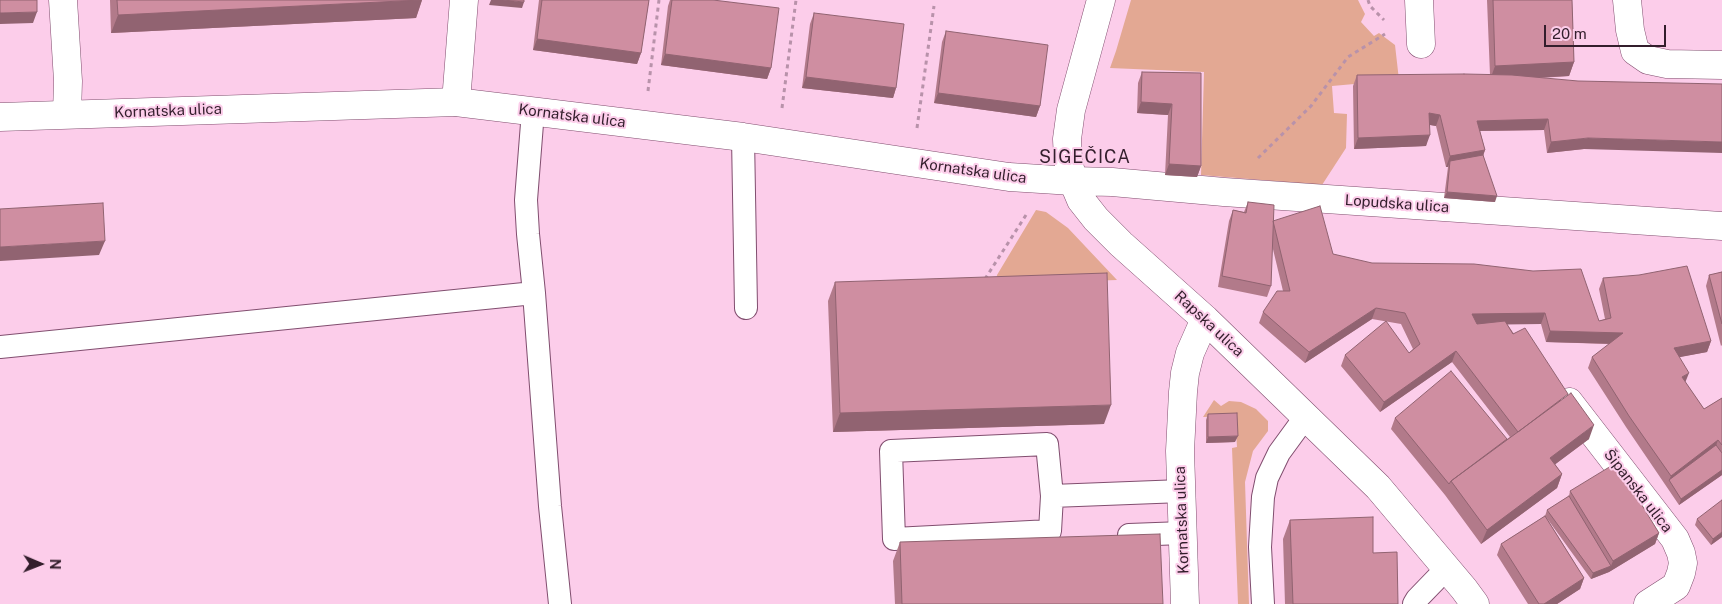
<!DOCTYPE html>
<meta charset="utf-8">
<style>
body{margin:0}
#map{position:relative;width:1722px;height:604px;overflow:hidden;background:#fccdea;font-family:"Public Sans",sans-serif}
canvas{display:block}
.north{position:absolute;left:15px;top:539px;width:50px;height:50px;-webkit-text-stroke:4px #fccdea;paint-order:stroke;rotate:91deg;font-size:14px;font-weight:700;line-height:20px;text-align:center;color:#331e2c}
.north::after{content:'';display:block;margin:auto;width:18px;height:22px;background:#331e2c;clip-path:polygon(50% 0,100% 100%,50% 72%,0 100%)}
.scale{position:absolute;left:1544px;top:25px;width:122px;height:22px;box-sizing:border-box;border:2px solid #331e2c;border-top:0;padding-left:6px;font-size:15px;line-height:18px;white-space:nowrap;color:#331e2c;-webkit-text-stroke:4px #fccdea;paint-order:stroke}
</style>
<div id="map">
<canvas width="1722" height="604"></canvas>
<div class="north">N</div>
<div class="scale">20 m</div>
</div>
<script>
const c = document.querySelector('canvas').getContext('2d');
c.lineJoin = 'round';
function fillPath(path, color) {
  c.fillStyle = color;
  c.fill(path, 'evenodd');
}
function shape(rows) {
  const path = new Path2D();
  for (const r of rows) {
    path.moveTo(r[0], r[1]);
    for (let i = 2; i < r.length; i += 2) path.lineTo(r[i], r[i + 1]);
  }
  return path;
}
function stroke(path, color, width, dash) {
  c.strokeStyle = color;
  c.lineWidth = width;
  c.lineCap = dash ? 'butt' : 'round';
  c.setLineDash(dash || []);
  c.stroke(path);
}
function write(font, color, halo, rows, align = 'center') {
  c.font = font + ' "Public Sans",sans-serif';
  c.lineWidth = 4;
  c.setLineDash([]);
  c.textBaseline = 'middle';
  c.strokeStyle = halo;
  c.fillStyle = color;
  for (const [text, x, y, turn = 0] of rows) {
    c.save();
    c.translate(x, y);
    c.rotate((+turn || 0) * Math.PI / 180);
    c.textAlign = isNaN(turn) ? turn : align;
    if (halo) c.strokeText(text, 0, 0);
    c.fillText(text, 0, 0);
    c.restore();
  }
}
const green = shape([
 [1131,0,1358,0,1365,14,1361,22,1374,36,1379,33,1395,45,1399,80,1332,86,1334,113,1347,114,1346,148,1322,185,1201,175,1204,72,1110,68,1116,51],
 [1036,210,1046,212,1068,228,1117,280,996,284,997,275],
 [1214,400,1221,406,1229,401,1241,402,1256,409,1268,421,1268,431,1253,451,1245,482,1249,604,1238,604,1232,448,1237,447,1235,416,1203,417]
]);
const path = shape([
 [1368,0,1370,6,1384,20],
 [648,91,659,0],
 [782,108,796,0],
 [917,128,934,6],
 [1258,158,1311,106,1348,57,1385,34],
 [985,279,1026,215]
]);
const lane = shape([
 [533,111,526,200,528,234,534,293,550,506,560,604],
 [743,137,746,308],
 [0,347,534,293],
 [1052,496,1047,444,891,451,894,539,1050,531,1052,496,1182,491],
 [1129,535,1183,533],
 [1263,604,1260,547,1263,497,1267,478,1279,453,1306,416],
 [1414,604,1417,599,1446,569]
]);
const street = shape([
 [63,0,68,81,67,114],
 [1419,0,1421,44],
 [1627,0,1630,30,1635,51,1648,60,1667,64,1722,65],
 [456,102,464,0],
 [1569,402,1675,539,1681,553,1683,563,1681,573,1676,586,1648,604],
 [1185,604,1180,451,1183,392,1185,373,1190,353,1205,319],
 [1475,604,1464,589,1378,487,1205,319,1121,244,1096,219,1081,200,1073,181,1112,182,1224,192,1722,226]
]);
const secondary = shape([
 [0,117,456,102,743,137,1009,177,1073,181,1068,160,1067,139,1071,110,1101,0]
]);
const wall = shape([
 [110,0,422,0,416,18,111,33],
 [539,0,649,0,641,53,637,64,533,50],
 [670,0,672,0,771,68,767,79,661,65,668,6],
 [1487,0,1572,0,1574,62,1569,76,1540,78,1584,149,1547,153,1544,130,1480,131,1485,150,1483,156,1495,202,1444,198,1448,167,1446,167,1436,126,1430,125,1426,146,1354,149,1353,86,1357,75,1490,75],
 [814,13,896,88,893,98,802,88,810,24],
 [946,31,1040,106,1036,117,934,103,942,42],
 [1142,72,1201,73,1201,166,1197,177,1165,175,1168,115,1137,113,1138,83],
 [1248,202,1273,221,1333,254,1599,321,1605,319,1599,289,1603,278,1711,341,1707,352,1679,357,1685,382,1704,409,1722,398,1722,475,1679,505,1626,427,1588,368,1592,357,1609,344,1546,342,1541,324,1507,324,1589,439,1555,464,1562,474,1557,488,1481,544,1445,495,1391,429,1395,418,1507,439,1510,437,1452,362,1380,412,1341,366,1345,355,1409,353,1413,349,1401,324,1372,319,1305,363,1259,323,1263,312,1283,291,1272,245,1271,286,1267,297,1218,287,1229,221,1233,210,1244,212],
 [1722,272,1722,345,1721,346,1706,286,1709,275],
 [835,282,1104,424,833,432,828,301],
 [1208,414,1235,442,1206,443,1206,420],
 [1570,491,1659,533,1655,544,1609,572,1591,579,1546,517,1584,578,1580,589,1557,604,1528,604,1497,555,1501,544,1545,516,1547,510,1569,496],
 [1697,519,1722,537,1711,545,1695,525],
 [1290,520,1373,553,1398,604,1285,604,1283,539],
 [900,542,1163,604,895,604,893,561]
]);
const shadedWall = shape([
 [422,0,416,18,111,33,118,15],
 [491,0,503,0,524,2,522,8,489,5],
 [37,12,33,23,0,24,0,13],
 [537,39,641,53,637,64,533,50],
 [665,54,771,68,767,79,661,65],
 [1574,62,1569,76,1490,80,1495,66],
 [806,77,896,88,893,98,802,88],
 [938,93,1040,106,1036,117,934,103],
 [1141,102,1172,104,1168,115,1137,113],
 [1429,113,1440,115,1436,126,1425,124],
 [1548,119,1544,130,1473,131,1477,121],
 [1430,135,1426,146,1354,149,1358,138],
 [1588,138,1722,142,1722,153,1584,149,1547,153,1551,142],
 [1485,150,1481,161,1450,161,1448,167,1446,167,1450,156],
 [1169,164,1201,166,1197,177,1165,175],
 [1447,192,1497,196,1495,202,1444,198],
 [105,241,99,255,0,261,0,247],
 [1376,308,1372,319,1305,363,1309,352],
 [1545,313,1541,324,1468,325,1472,314],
 [1550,331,1623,333,1619,344,1546,342],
 [1711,341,1707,352,1670,359,1674,348],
 [1456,351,1452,362,1380,412,1384,402],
 [1689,373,1685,383,1682,377],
 [1111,405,1104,424,833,432,840,413],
 [1594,425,1589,439,1545,472,1550,458],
 [1238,436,1235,442,1206,443,1208,437],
 [1718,440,1714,451,1669,480,1671,476],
 [1722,470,1722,475,1679,505,1681,499],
 [1562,474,1557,488,1481,544,1487,530],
 [1722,532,1722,537,1711,545,1713,539],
 [1659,533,1655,544,1609,572,1591,579,1593,573,1611,566,1613,561],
 [1584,578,1580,589,1557,604,1544,604]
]);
const building = shape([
 [0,0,37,0,37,12,0,13,0,0],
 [117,0,421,0,118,15,117,0],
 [503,0,524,0,524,2,503,0],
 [542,0,649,0,641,53,537,39,542,0],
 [672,0,713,0,779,8,771,68,665,54,672,0],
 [1493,0,1572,0,1574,62,1495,66,1493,0],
 [814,13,904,24,896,88,806,77,814,13],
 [946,31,1048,45,1040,106,938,93,946,31],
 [1142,72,1201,73,1201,166,1169,164,1172,104,1141,102,1142,72],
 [1464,74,1512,75,1578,81,1722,84,1722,142,1588,138,1551,142,1548,119,1477,121,1485,150,1450,156,1440,115,1429,113,1430,135,1358,138,1357,75,1464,74],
 [1483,155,1497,196,1447,192,1450,161,1483,155],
 [1248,202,1274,205,1271,286,1222,276,1233,210,1246,213,1248,202],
 [103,203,105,241,0,247,0,209,103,203],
 [1320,206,1333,254,1372,263,1474,264,1533,271,1581,269,1599,321,1611,318,1603,278,1639,275,1687,266,1711,341,1674,348,1689,373,1682,377,1704,409,1722,398,1722,445,1718,440,1671,476,1629,416,1592,357,1623,333,1550,331,1545,313,1472,314,1477,324,1505,321,1513,334,1525,328,1568,394,1518,432,1456,351,1384,402,1345,355,1386,321,1409,353,1420,344,1405,313,1376,308,1309,352,1263,312,1277,291,1290,291,1273,221,1320,206],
 [1722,272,1722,324,1709,275,1722,272],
 [1107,273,1111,405,840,413,835,282,1107,273],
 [1451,371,1507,439,1451,481,1449,484,1395,418,1451,371],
 [1571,393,1594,425,1550,458,1562,474,1487,530,1451,481,1571,393],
 [1237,413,1238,436,1208,437,1208,414,1237,413],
 [1716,445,1722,453,1722,470,1681,499,1669,480,1716,445],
 [1616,463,1659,533,1613,561,1570,491,1616,463],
 [1569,496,1611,566,1593,573,1547,510,1569,496],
 [1722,500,1722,532,1713,539,1697,519,1722,500],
 [1545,516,1584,578,1544,604,1539,604,1501,544,1545,516],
 [1373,517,1373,553,1397,552,1398,604,1293,604,1290,520,1373,517],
 [1160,534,1163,604,902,604,900,542,1160,534]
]);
const streetNames = [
 ["Kornatska ulica",168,111,-2],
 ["Kornatska ulica",572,116,7],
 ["Kornatska ulica",973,171,8],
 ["Lopudska ulica",1397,204,4],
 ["Rapska ulica",1209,324,43],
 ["Šipanska ulica",1638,491,52],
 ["Kornatska ulica",1182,520,-92]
];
const quarterNames = [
 ["SIGEČICA",1085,157]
];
fillPath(green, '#e3a893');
stroke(lane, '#814e6f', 24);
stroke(street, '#814e6f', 29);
stroke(secondary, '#814e6f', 29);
stroke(path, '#b892aa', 3, [4, 4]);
stroke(lane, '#fff', 22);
stroke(street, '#fff', 28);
stroke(secondary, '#fff', 28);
fillPath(wall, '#b27a8a');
fillPath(shadedWall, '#916371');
fillPath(building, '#cf8ea1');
stroke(building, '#916371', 1);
write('15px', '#331e2c', '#fccdea', streetNames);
c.letterSpacing = '1px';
write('18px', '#331e2c', '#fccdea', quarterNames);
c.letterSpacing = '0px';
</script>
